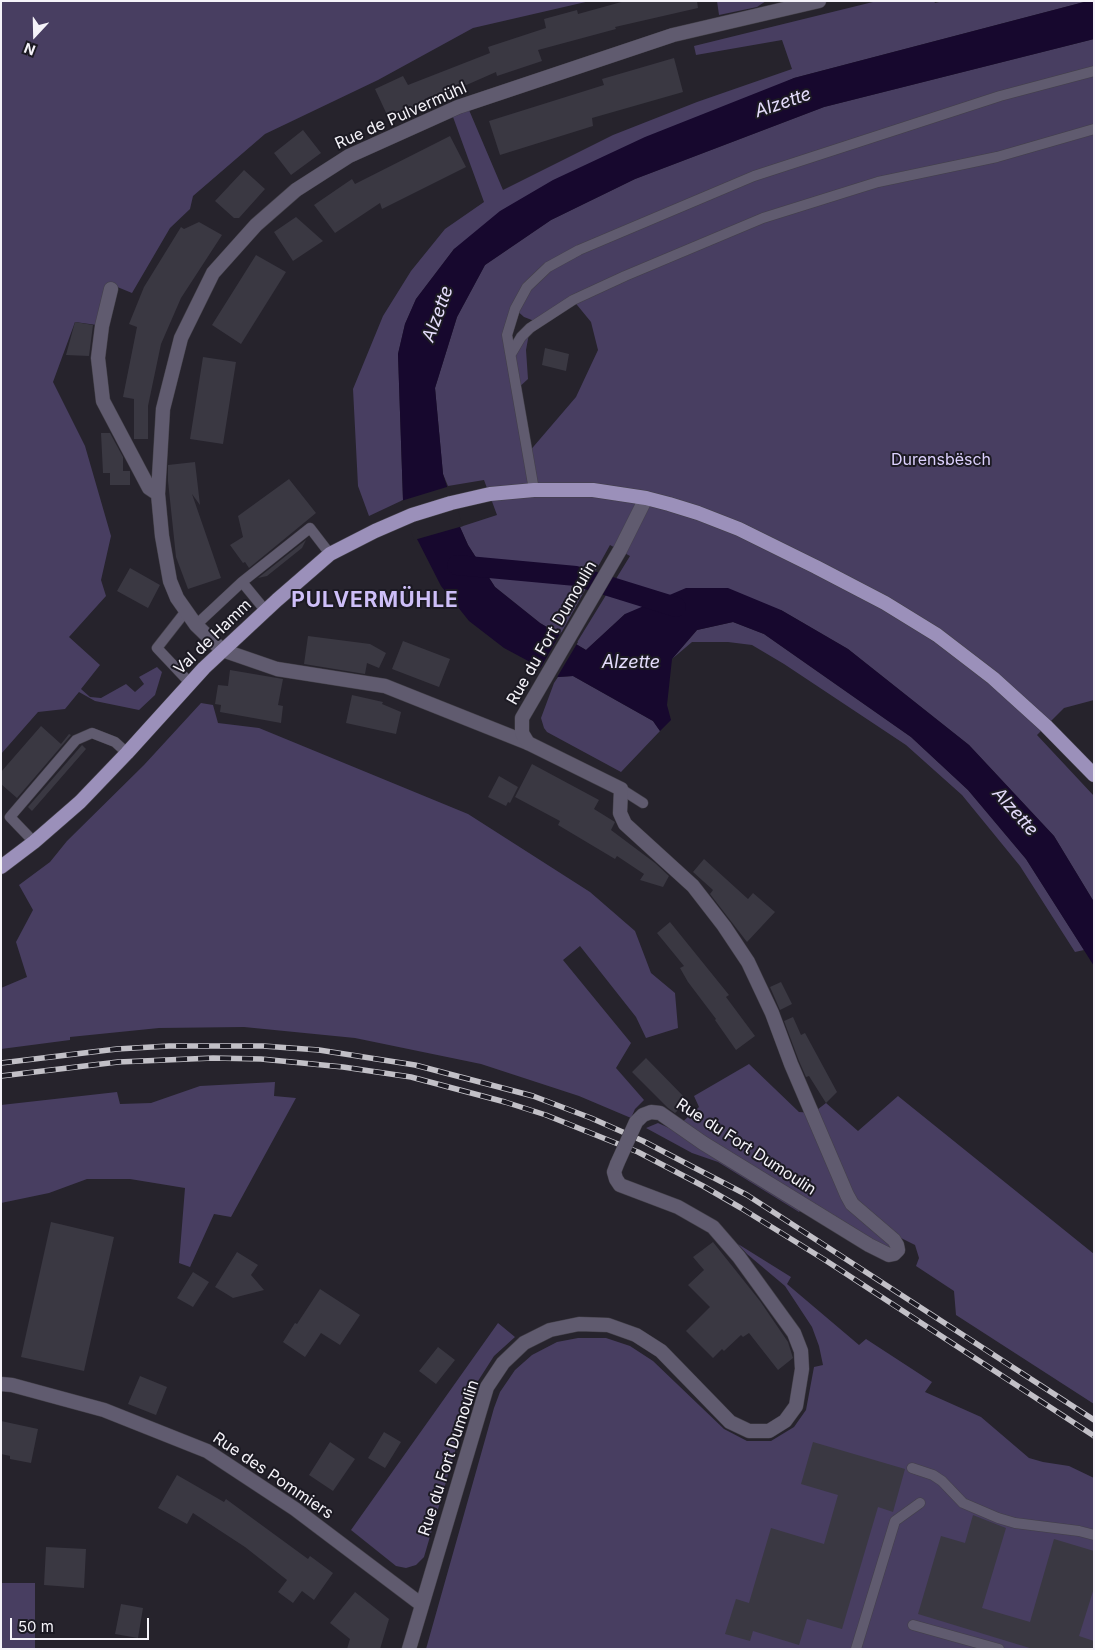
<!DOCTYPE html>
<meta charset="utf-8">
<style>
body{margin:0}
#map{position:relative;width:1095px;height:1650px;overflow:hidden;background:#26232c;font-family:Inter,sans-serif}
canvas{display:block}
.frame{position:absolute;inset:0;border:2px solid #f5f3f9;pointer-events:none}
.north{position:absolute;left:10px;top:10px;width:50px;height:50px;-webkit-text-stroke:4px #1c1a23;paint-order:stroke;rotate:201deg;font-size:14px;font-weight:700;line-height:20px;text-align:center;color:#f5f3f9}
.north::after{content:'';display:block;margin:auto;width:18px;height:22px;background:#f5f3f9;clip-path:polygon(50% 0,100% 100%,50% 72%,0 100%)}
.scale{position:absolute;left:10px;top:1618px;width:139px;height:22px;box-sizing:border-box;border:2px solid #f5f3f9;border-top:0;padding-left:6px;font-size:15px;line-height:18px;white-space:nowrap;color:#f5f3f9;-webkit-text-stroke:4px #1c1a23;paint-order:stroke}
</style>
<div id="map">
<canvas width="1095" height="1650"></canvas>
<div class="frame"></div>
<div class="north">N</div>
<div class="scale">50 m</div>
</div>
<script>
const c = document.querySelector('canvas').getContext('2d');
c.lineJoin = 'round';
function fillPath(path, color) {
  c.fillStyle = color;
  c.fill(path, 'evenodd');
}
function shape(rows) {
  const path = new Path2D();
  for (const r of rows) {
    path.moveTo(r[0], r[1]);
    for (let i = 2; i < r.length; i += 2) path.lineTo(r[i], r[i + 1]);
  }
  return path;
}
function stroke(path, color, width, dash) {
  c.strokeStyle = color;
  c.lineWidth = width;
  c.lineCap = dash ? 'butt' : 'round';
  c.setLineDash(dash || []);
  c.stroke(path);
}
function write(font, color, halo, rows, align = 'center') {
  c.font = font + ' Inter,sans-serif';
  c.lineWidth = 4;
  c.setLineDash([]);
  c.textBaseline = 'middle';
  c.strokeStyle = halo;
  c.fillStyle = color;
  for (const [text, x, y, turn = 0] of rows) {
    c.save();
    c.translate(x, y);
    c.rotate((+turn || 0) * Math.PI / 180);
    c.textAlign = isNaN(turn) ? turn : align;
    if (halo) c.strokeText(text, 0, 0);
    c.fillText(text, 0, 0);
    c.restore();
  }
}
const green = shape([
 [1,1,590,1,473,28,378,80,265,134,193,196,190,209,170,228,132,293,110,284,97,325,75,322,53,382,85,446,111,536,101,580,106,596,69,637,100,665,81,689,90,697,101,698,126,684,135,692,144,684,139,677,157,667,162,672,155,695,139,710,95,701,79,692,65,709,38,712,1,754],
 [717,1,766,1,757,7,719,15],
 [877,1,934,1,935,3,943,1,1088,1,794,78,454,249,416,299,405,324,398,354,403,500,369,516,358,486,353,389,383,316,411,271,445,229,484,202,453,117,469,110,503,190,613,135,697,102,792,69,782,40,696,55,694,46],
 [1094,39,1094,700,1064,708,1037,735,1094,796,1094,902,1054,836,969,745,848,649,781,610,625,614,586,650,576,644,630,556,610,545,560,635,540,623,495,587,468,545,460,527,497,515,484,480,448,486,443,474,435,388,457,317,485,265,551,220,635,179,824,107],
 [573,300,591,322,598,350,576,397,528,453,517,389,528,379,526,350,530,328,510,353,515,309,524,317,537,322],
 [733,622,764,634,911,737,968,790,1026,859,1084,950,1075,952,1020,866,962,795,906,745,784,664,752,645,728,642,692,642,672,659,697,630],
 [573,676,653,721,660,731,621,772,547,732,544,728,541,718,554,683,558,677],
 [201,703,213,705,218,723,259,728,468,814,590,892,635,931,651,973,675,993,678,1028,646,1038,636,1017,580,946,563,960,631,1043,616,1068,644,1100,635,1109,631,1118,579,1096,481,1064,355,1038,244,1027,159,1028,70,1037,70,1040,1,1049,1,988,27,977,16,942,33,910,19,885,50,862,67,841,144,765],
 [749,1064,799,1112,813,1113,826,1103,858,1131,898,1096,1094,1254,1094,1404,956,1315,954,1291,916,1266,919,1258,915,1245,883,1229,894,1254,804,1206,799,1212,718,1162,692,1153,646,1128,658,1123,700,1142,678,1126,699,1107,694,1096],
 [275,1082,274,1096,296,1098,231,1217,214,1214,190,1267,179,1263,185,1188,130,1179,87,1179,49,1193,1,1203,1,1105,117,1092,120,1104,151,1103,200,1086],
 [738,1244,791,1277,787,1284,859,1345,866,1339,932,1382,925,1392,981,1417,1029,1458,1043,1462,1069,1466,1094,1478,1094,1649,426,1649,494,1408,500,1392,515,1370,532,1355,557,1342,578,1338,606,1338,630,1346,653,1361,724,1429,747,1441,771,1441,794,1427,806,1410,814,1367,823,1365,819,1346,812,1327,785,1286,747,1254],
 [498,1323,515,1337,494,1356,478,1381,470,1400,424,1557,416,1565,406,1568,396,1566,351,1530],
 [1,1583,35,1583,35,1649,1,1649]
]);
const water = shape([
 [1088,1,1094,1,1094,39,824,107,635,179,551,220,485,265,457,317,435,388,443,474,460,527,468,545,495,587,540,623,586,650,625,614,686,588,728,588,781,610,848,649,969,745,1054,836,1094,902,1094,966,1026,859,968,790,911,737,764,634,733,622,697,630,672,659,667,705,671,720,660,731,653,721,573,676,558,677,504,648,469,621,441,586,416,537,403,500,398,354,405,324,416,299,454,249,500,211,553,180,645,137,794,78]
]);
const pier = shape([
 [450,486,463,526,414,540,401,501],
 [561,632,578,642,556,679,540,669]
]);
const canal = shape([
 [457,565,576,576,676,607]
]);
const building = shape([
 [625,1,697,1,698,8,615,27,616,29,538,50,542,61,497,76,496,72,446,94,418,105,389,119,375,89,403,76,408,85,490,53,488,47,546,28,544,19,577,10,578,14],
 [674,58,683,92,592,118,593,126,500,155,489,121,604,85,602,79],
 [303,130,321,153,291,175,274,153],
 [450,136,466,167,382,209,380,203,335,233,314,205,352,179,355,184],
 [244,170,265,189,239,218,234,218,215,201],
 [296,217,323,241,293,261,274,232],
 [199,222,222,235,181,298,161,344,148,406,148,439,134,439,134,399,123,397,137,327,129,324,144,287,181,227,184,229],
 [256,255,286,272,241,344,212,325],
 [75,322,93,325,89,356,66,355],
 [545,348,569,354,566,371,542,365],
 [203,357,236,362,223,444,190,439],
 [101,433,110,433,123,457,123,471,130,471,130,485,110,485,110,473,103,473],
 [195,462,200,505,192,494,221,578,188,589,176,557,168,481,168,465],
 [289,479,316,513,249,568,245,562,243,563,230,545,243,537,238,516],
 [306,540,302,548,267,576,258,578],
 [130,568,160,585,148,608,117,591],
 [308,636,370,644,386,653,379,668,367,663,365,674,304,664],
 [403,641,450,659,439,687,392,669],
 [230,670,283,679,278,705,283,706,281,723,220,712,221,705,215,704,218,685,228,686],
 [352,695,383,702,382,704,401,712,396,734,346,723],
 [41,726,61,744,69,734,71,735,17,798,1,784,1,772],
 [82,745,86,749,32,811,28,807],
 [532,764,599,800,594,809,615,822,611,830,655,863,669,876,663,887,640,880,644,874,617,856,615,859,558,825,560,821,515,797],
 [499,776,518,787,510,803,508,802,506,806,488,797],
 [704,859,748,899,753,893,775,912,747,942,710,894,713,890,693,872],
 [670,922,729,995,726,997,755,1036,736,1050,715,1020,716,1019,688,982,680,968,684,966,657,933],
 [781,982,792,1004,780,1010,770,987],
 [793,1017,801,1035,805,1033,837,1092,826,1103,809,1076,806,1077,799,1061,784,1021],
 [646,1058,688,1101,675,1113,668,1108,632,1072],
 [51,1222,114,1237,84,1371,21,1357],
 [713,1242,760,1301,788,1342,793,1358,778,1370,749,1333,743,1337,741,1335,724,1351,722,1349,713,1358,686,1331,710,1307,688,1285,704,1270,693,1257],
 [237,1252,258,1265,251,1275,264,1290,233,1298,215,1287],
 [193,1272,209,1282,193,1307,177,1298],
 [320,1289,360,1315,340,1345,321,1333,305,1357,283,1342,295,1323,297,1324],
 [438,1347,455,1360,436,1384,419,1371],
 [140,1376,167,1387,156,1415,128,1404],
 [1,1421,38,1429,31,1463,10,1459,10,1456,1,1454],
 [384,1432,401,1442,385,1468,368,1458],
 [330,1442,355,1459,333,1491,309,1475],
 [813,1442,905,1469,893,1512,878,1507,842,1629,807,1619,799,1645,753,1631,750,1641,725,1634,736,1599,749,1603,771,1528,824,1544,838,1495,801,1484],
 [177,1475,224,1502,226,1499,308,1559,310,1556,333,1573,314,1600,302,1591,293,1603,278,1592,287,1580,245,1547,193,1513,187,1524,158,1508],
 [973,1515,1006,1528,982,1608,1030,1622,1054,1539,1094,1551,1094,1588,1079,1636,1094,1641,1094,1649,1033,1649,918,1614,941,1536,965,1543],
 [46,1547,86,1549,84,1588,44,1585],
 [355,1592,389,1619,380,1649,347,1649,350,1639,330,1623],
 [121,1604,143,1608,138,1638,115,1634]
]);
const service = shape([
 [511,354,521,337,530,328,573,300,625,276,763,218,878,182,997,157,1094,129],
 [534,490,507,335,515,309,527,287,548,267,579,250,754,176,1000,96,1094,71],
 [242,582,265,610],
 [186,611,157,648,190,683],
 [196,625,242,582,310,528,330,554],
 [621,789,643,803],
 [34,842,10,817,76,740,92,733,115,742,127,753],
 [912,1468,933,1475,942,1481,963,1503,998,1518,1015,1523,1079,1531,1094,1535],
 [913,1625,999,1649],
 [856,1649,895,1521,920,1503]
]);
const pedestrian = shape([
 [222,650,277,669,385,686,528,743]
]);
const minor = shape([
 [111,289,102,326,98,358,103,401,149,488,158,494],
 [222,650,196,625,177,598,170,581,162,536,158,494,163,409,181,338,213,273,256,225,296,190,349,156,458,107,673,35,819,1],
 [636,1122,643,1115,651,1112,660,1113,703,1143,869,1245,889,1255,894,1254,898,1250,897,1245,894,1240,852,1204,847,1195,791,1064,772,1013,748,962,724,926,693,886,625,824,620,813,621,789,528,743,522,733,522,718,620,550,646,498],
 [1,1384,12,1385,104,1410,207,1451,295,1509,422,1605],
 [409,1649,487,1387,503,1363,524,1343,550,1330,579,1324,608,1325,636,1335,661,1351,730,1422,749,1431,769,1431,785,1421,796,1406,802,1369,801,1351,794,1333,739,1257,713,1227,678,1207,620,1185,616,1179,614,1172,617,1164]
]);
const primary = shape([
 [1,867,34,842,80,802,127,753,204,668,277,600,330,554,375,531,412,515,451,503,490,494,534,490,593,490,646,498,669,504,698,513,739,529,816,567,885,603,937,635,993,678,1046,726,1094,775]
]);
const rail = shape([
 [1,1063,117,1049,169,1046,263,1046,319,1050,415,1065,533,1096,591,1118,643,1141,747,1195,1094,1420],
 [1,1076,118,1062,213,1058,261,1059,343,1067,411,1077,505,1102,546,1115,638,1152,703,1186,741,1208,825,1260,1094,1436]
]);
const minorBridge = shape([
 [617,1164,636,1122]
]);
const streetNames = [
 ["Rue de Pulvermühl",401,116,-24],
 ["Rue du Fort Dumoulin",552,633,-60],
 ["Val de Hamm",213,637,-44],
 ["Rue du Fort Dumoulin",746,1147,33],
 ["Rue du Fort Dumoulin",449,1458,-72],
 ["Rue des Pommiers",273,1476,34]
];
const parkNames = [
 ["Durensbësch",941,460]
];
const waterNames = [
 ["Alzette",783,103,-19],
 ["Alzette",438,314,-70],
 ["Alzette",631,663],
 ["Alzette",1015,812,48]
];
const districtNames = [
 ["PULVERMÜHLE",375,601]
];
fillPath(green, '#483e61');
fillPath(water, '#17082e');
fillPath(pier, '#26232c');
stroke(canal, '#17082e', 20);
fillPath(building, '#3a3842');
stroke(service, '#434049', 11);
stroke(pedestrian, '#434049', 15);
stroke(minor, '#434049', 15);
stroke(primary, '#434049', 15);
stroke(service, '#605b6f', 10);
stroke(pedestrian, '#605b6f', 14);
stroke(minor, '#605b6f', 14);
stroke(primary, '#9b90ba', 14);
stroke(rail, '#c2c0c7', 5.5);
stroke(rail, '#1c1a23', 4, [11]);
stroke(minorBridge, '#434049', 15, []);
stroke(minorBridge, '#605b6f', 14);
write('16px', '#f5f3f9', '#1c1a23', streetNames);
write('16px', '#ddd1fe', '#1c1a23', parkNames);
write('italic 18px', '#e4dcfb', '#1c1a23', waterNames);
c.letterSpacing = '1px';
write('bold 21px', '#cebff8', '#1c1a23', districtNames);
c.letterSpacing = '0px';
</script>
